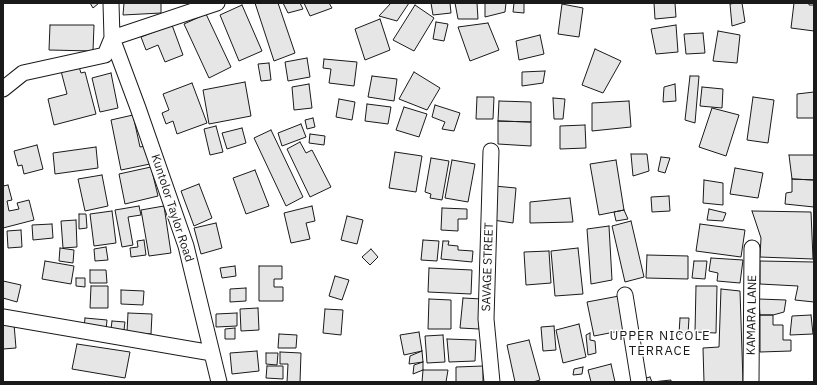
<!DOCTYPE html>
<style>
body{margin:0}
#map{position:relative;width:817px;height:385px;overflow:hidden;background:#fff;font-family:"IBM Plex Sans",sans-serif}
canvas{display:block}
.frame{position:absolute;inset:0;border:4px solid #1a1a1a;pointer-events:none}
</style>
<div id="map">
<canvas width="817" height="385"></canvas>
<div class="frame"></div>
</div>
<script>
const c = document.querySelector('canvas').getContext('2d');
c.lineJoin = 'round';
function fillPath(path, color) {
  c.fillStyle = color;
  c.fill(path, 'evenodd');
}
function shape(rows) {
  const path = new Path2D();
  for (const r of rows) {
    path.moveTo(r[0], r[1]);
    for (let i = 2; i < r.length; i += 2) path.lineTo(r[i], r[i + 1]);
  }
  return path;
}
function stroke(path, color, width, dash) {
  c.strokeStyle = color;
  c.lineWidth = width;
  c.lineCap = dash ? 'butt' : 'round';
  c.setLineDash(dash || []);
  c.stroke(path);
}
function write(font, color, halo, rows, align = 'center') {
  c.font = font + ' "IBM Plex Sans",sans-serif';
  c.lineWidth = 3;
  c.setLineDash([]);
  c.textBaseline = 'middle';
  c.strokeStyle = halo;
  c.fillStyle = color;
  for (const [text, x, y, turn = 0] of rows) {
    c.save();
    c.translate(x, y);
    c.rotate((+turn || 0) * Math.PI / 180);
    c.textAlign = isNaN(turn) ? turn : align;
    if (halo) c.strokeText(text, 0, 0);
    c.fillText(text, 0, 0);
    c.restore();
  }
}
const building = shape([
 [90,3,99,3,93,8,90,3],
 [124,3,161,3,161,13,123,15,124,3],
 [255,3,278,3,295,53,274,61,255,3],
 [283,3,300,3,303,9,288,13,283,3],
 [304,3,329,3,332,8,310,16,304,3],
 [391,3,409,3,397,21,379,16,391,3],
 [431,3,450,3,451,13,433,15,431,3],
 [455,3,477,3,478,19,458,19,455,3],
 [485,3,506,3,505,12,485,17,485,3],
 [514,3,524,3,524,13,513,12,514,3],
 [654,3,675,3,676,17,655,19,654,3],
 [736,3,742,3,745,22,732,26,730,4,736,3],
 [794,3,809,3,809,5,814,5,814,31,791,28,794,3],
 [562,4,583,8,579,37,558,34,562,4],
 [242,5,262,51,239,61,220,15,242,5],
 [415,5,434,18,414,51,393,40,415,5],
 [206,14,231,67,209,78,184,24,206,14],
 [380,19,390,50,365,60,355,29,380,19],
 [436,22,448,24,444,41,433,39,436,22],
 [488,23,499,50,470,61,458,27,488,23],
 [50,25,94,25,93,51,49,50,50,25],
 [172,25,183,55,165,62,158,45,146,50,141,37,172,25],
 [676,25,678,52,656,54,651,29,676,25],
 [718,31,740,35,737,63,713,61,718,31],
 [703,33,705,53,686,54,684,34,703,33],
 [540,35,544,54,519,60,516,41,540,35],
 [595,49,621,61,603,93,582,85,595,49],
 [307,58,310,77,288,81,285,62,307,58],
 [324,59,357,62,354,86,329,83,331,69,323,68,324,59],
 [269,63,271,80,261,81,258,64,269,63],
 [79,67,81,73,85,72,96,114,54,125,48,99,67,94,61,71,79,67],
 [545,71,543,83,522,86,522,72,545,71],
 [414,72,440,88,427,110,399,99,414,72],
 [111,73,118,108,100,112,92,78,111,73],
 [372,76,397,79,394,101,368,97,372,76],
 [690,76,699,76,695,123,685,120,690,76],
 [245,82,251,116,209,124,203,90,245,82],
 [192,83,207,123,177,134,173,121,166,124,162,113,169,110,163,94,192,83],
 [309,84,312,108,294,110,292,87,309,84],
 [675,84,676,101,663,102,664,87,675,84],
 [702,87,723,89,722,108,700,106,702,87],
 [814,92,814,118,797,118,797,94,814,92],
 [477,97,494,97,493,119,476,119,477,97],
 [753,97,774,100,768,143,747,140,753,97],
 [553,98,565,99,563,119,554,119,553,98],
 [339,99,355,102,352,120,336,117,339,99],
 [499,101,531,102,531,122,498,121,499,101],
 [629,101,631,127,592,131,592,103,629,101],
 [367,104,391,107,388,124,365,121,367,104],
 [435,105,460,113,454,131,442,129,445,122,432,117,435,105],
 [404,107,427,114,419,137,396,130,404,107],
 [712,108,739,115,726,156,699,147,712,108],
 [133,115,140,147,146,146,150,164,121,170,111,120,133,115],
 [313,118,315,127,307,129,305,120,313,118],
 [498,121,531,122,531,146,498,144,498,121],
 [301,124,306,137,282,146,278,133,301,124],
 [585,125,586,148,560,149,560,126,585,125],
 [216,126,223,152,210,155,204,129,216,126],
 [242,128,246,143,227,149,222,133,242,128],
 [271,130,303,197,286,206,254,138,271,130],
 [310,134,325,136,324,145,309,143,310,134],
 [300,142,306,153,312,150,331,187,310,197,287,149,300,142],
 [37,145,43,169,24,174,22,165,18,166,14,151,37,145],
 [96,147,98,168,55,174,53,153,96,147],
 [395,152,422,156,416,192,389,188,395,152],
 [631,154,647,154,649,171,633,176,631,154],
 [789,155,814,155,814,180,792,179,789,155],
 [661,157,670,158,665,173,658,171,661,157],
 [431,158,449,161,442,200,430,198,431,194,425,192,431,158],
 [452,160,475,164,468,202,445,198,452,160],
 [616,160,624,210,599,215,590,164,616,160],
 [151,167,158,196,125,204,119,174,151,167],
 [735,168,763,173,758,198,730,194,735,168],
 [255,170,269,206,246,214,233,178,255,170],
 [102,175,108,206,85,211,78,179,102,175],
 [792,179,814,180,814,207,785,204,786,193,792,192,792,179],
 [704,180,723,183,723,205,703,203,704,180],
 [199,184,212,218,194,226,181,191,199,184],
 [8,185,12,200,7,201,9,211,19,209,17,203,29,200,34,220,3,228,3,186,8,185],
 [494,186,516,188,513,223,493,220,494,186],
 [669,196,670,211,652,212,651,197,669,196],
 [570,198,573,222,530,223,530,202,570,198],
 [139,206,141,215,128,217,133,245,122,247,115,210,139,206],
 [164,206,171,253,149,256,141,210,164,206],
 [312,206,315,221,306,223,310,239,291,243,284,213,312,206],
 [442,208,467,209,467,219,458,219,458,231,441,230,442,208],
 [709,209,726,213,723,221,707,220,709,209],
 [624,210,628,219,616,221,614,212,624,210],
 [112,211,116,243,94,246,90,214,112,211],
 [752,211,811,212,813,259,760,257,761,238,752,211],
 [79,214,86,214,87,228,79,229,79,214],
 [347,216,363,220,357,244,341,240,347,216],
 [76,220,77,247,63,248,61,221,76,220],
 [631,221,644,277,625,282,612,226,631,221],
 [216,223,222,248,201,254,194,228,216,223],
 [52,224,53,238,33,240,32,225,52,224],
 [700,224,745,230,741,257,696,251,700,224],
 [609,226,612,280,591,284,587,229,609,226],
 [21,230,22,247,8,248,7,231,21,230],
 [144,240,146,255,131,257,130,248,138,247,137,241,144,240],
 [423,240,439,241,437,261,421,260,423,240],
 [443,241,449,241,448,245,458,246,458,250,473,251,472,262,441,259,443,241],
 [106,247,108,260,95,261,94,249,106,247],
 [60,248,74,250,73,263,59,261,60,248],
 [578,248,583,294,555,296,551,251,578,248],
 [371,249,378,257,370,265,362,257,371,249],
 [549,251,551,283,526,285,524,252,549,251],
 [647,255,688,256,688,279,646,278,647,255],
 [711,258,743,260,740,283,717,281,718,273,709,271,711,258],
 [45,261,74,266,71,284,42,279,45,261],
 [694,261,707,261,705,279,692,278,694,261],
 [760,261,814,262,814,302,795,300,798,286,760,284,760,261],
 [235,266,236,276,222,278,220,268,235,266],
 [259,266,282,266,282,279,274,279,274,287,283,287,283,301,259,301,259,266],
 [429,268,472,270,471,294,428,292,429,268],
 [90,270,106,270,107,283,90,283,90,270],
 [335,276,349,280,342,300,329,296,335,276],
 [76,278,85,278,85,287,76,286,76,278],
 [3,281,21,285,17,302,3,298,3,281],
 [91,286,108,286,108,308,90,308,91,286],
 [696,286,717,286,716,333,695,332,696,286],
 [246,288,246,301,230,302,230,289,246,288],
 [721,289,740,291,743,382,704,382,703,348,719,347,721,289],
 [121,290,144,291,143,305,121,304,121,290],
 [619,296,625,330,594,336,587,302,619,296],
 [463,298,482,299,479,329,460,328,463,298],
 [429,299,451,300,451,329,428,329,429,299],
 [759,299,786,300,784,312,773,315,760,315,759,299],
 [258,308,259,330,241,331,240,309,258,308],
 [325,309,343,310,341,335,323,333,325,309],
 [128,313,152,314,151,334,127,332,128,313],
 [237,313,237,326,216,327,216,314,237,313],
 [760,315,773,315,773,325,783,325,783,340,791,340,791,351,760,352,760,315],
 [811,315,813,334,790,335,792,316,811,315],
 [85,318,107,320,106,330,84,328,85,318],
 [680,318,689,318,688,334,679,334,680,318],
 [112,321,125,322,124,330,111,329,112,321],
 [14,324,16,348,3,349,3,325,14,324],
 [579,324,586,357,563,363,556,330,579,324],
 [554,326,556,350,543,351,541,327,554,326],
 [235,328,235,339,225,339,225,329,235,328],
 [419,332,422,351,404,355,400,335,419,332],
 [590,333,590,340,595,341,596,353,588,355,586,335,590,333],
 [279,334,297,335,296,348,278,348,279,334],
 [443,335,445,362,427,363,425,336,443,335],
 [447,339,476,340,475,361,449,362,447,339],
 [529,340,540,380,533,382,515,382,507,345,529,340],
 [77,344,130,352,125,378,72,369,77,344],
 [257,351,259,371,232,374,230,353,257,351],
 [422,351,423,362,409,364,410,356,422,351],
 [280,352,301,353,300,382,287,382,288,364,280,364,280,352],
 [266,353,278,353,277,365,266,364,266,353],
 [423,362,423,370,413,374,414,365,423,362],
 [611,364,615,382,591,382,588,370,611,364],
 [267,366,283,366,283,379,266,378,267,366],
 [483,366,483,382,456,382,456,367,483,366],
 [583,367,582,374,573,375,574,369,583,367],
 [423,370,448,370,446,382,422,382,423,370],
 [650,377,652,382,671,380,671,382,643,382,642,379,650,377]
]);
const minor = shape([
 [111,3,112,38,138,108,186,246,219,382],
 [3,89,23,73,105,55,112,38,217,3],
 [491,151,486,319,492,382],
 [625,295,639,382],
 [3,317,212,353],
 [751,382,752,248]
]);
const streetNames = [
 ["Kuntolor Taylor Road",172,208,72],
 ["SAVAGE STREET",488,267,-88],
 ["KAMARA LANE",752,315,-89]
];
const neighbourhoodNames = [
 ["UPPER NICOLE",660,336],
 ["TERRACE",660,351]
];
fillPath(building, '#e6e6e6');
stroke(building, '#1a1a1a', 1);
stroke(minor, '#1a1a1a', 17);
stroke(minor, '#fff', 15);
write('12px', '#1a1a1a', '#fff', streetNames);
c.letterSpacing = '1px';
write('13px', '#1a1a1a', '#fff', neighbourhoodNames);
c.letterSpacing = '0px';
</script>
